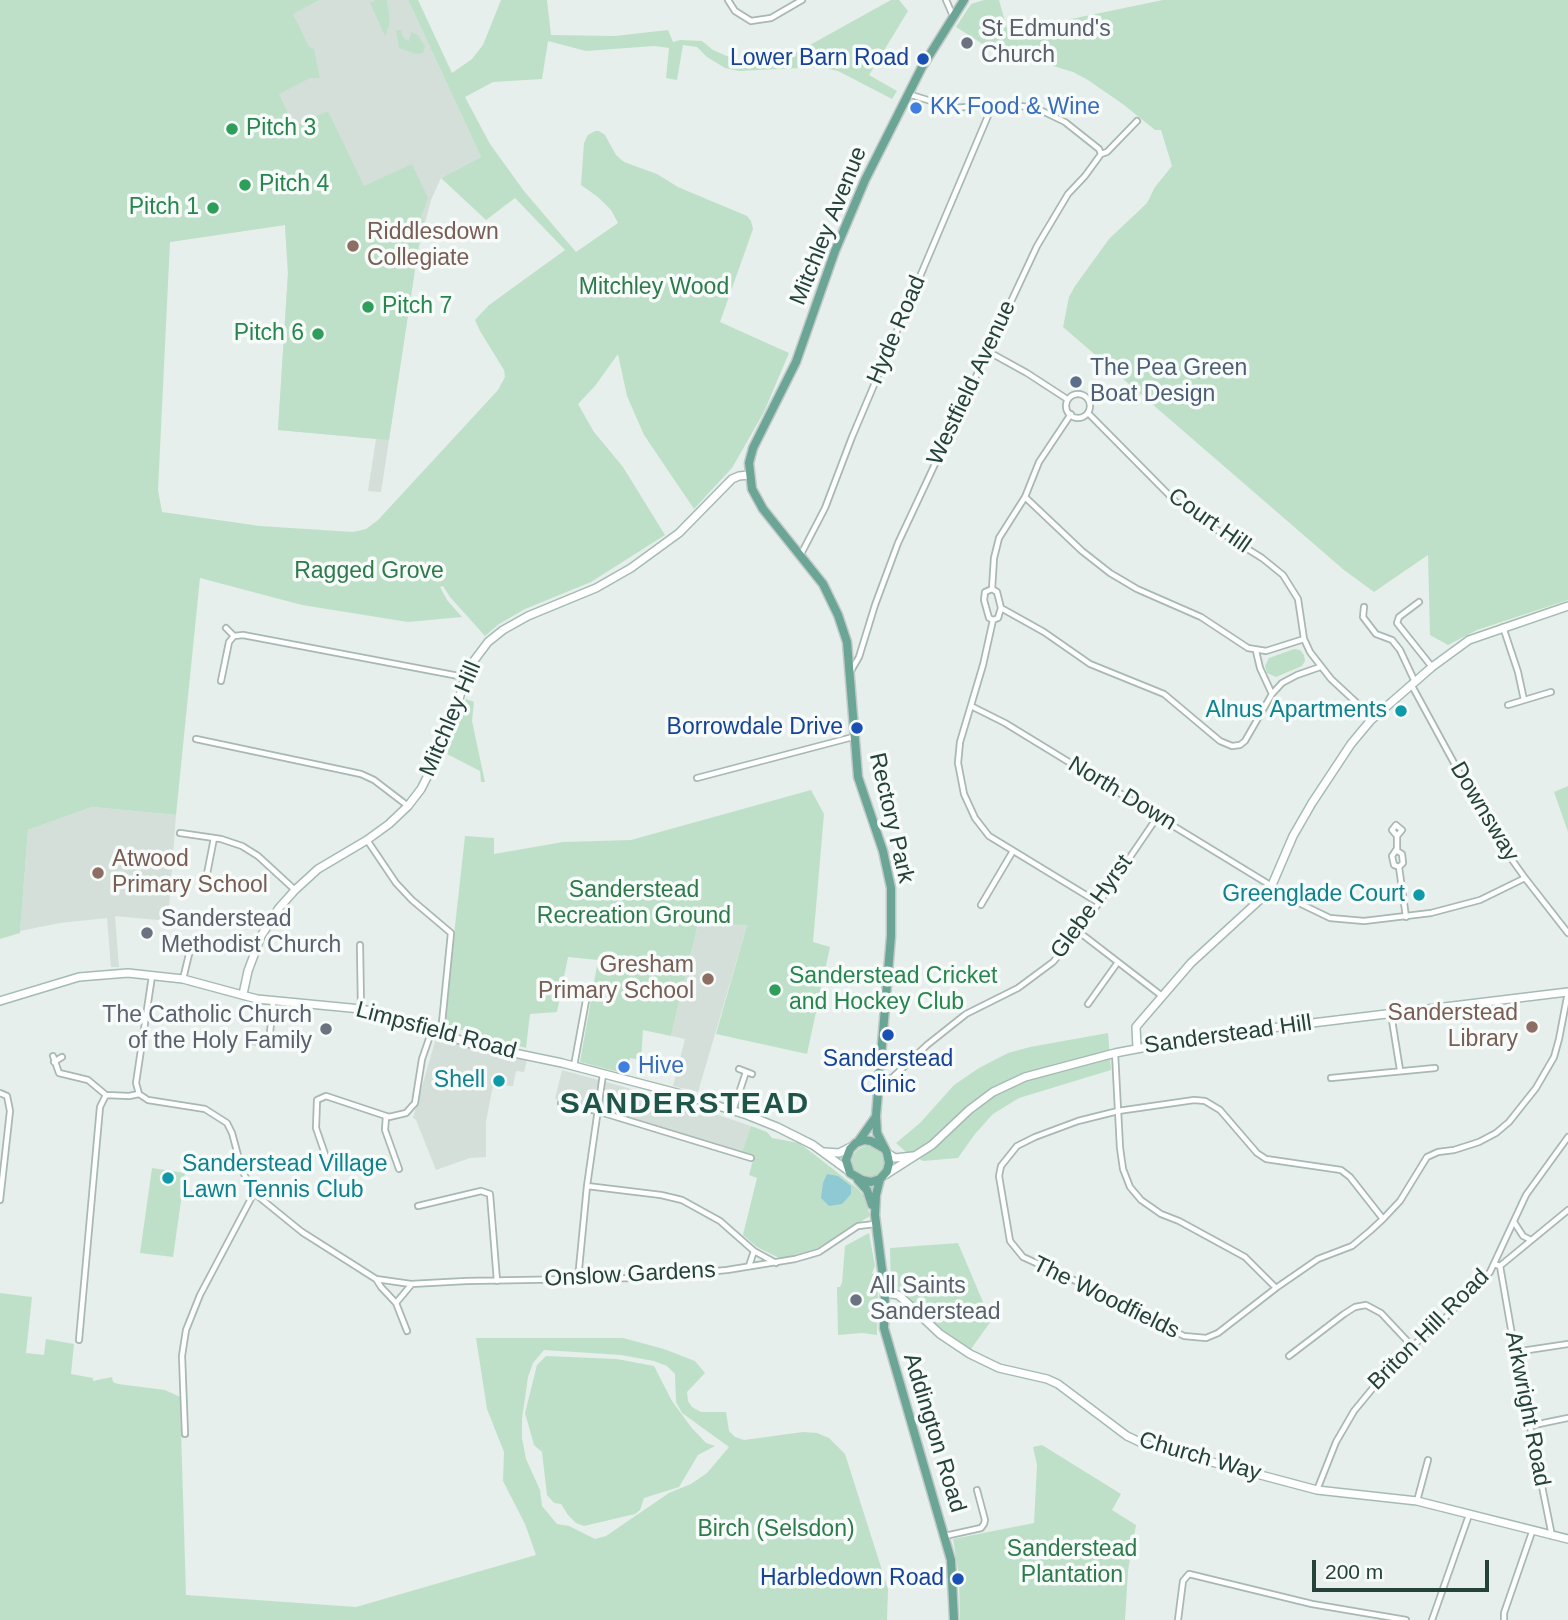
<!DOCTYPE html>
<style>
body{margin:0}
#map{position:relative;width:1568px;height:1620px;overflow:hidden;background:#e6efeb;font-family:Arial,sans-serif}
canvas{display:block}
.scale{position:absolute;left:1312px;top:1560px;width:177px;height:32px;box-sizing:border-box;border:4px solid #24423a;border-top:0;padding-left:9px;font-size:21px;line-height:24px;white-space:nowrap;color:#24423a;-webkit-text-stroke:5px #f7fbf9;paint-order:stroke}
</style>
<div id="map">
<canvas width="1568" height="1620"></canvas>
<div class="scale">200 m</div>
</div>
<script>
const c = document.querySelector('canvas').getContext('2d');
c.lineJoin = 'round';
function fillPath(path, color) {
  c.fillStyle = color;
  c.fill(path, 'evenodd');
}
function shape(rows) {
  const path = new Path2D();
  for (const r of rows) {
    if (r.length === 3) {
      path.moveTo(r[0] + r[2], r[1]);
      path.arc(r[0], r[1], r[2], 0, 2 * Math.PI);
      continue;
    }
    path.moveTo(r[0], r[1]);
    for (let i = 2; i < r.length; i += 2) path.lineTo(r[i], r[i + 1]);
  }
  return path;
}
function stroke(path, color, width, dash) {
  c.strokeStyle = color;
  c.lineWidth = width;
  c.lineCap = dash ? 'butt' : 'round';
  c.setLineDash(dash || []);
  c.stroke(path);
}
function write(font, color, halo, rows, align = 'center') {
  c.font = font + ' Arial,sans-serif';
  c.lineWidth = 7;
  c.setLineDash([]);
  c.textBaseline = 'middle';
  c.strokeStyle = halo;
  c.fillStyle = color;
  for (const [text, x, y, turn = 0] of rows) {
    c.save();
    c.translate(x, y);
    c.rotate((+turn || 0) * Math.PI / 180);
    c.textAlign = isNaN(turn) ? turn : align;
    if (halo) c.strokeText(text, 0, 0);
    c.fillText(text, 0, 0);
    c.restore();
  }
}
const built = shape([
 [320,0,408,0,481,157,441,178,431,200,418,250,381,492,368,491,376,439,278,430,288,273,285,225,169,242,292,14],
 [92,807,176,815,168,921,115,916,119,967,111,967,107,918,60,923,20,931,28,830],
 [698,924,747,925,698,1092,673,1086,685,1039,671,1036],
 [436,1038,527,1060,524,1072,516,1071,513,1086,493,1085,486,1122,486,1157,470,1158,436,1170,416,1120,413,1118],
 [562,1070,679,1102,751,1126,742,1152,597,1109,555,1099]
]);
const green = shape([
 [0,0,320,0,293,14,309,47,314,49,320,78,310,78,279,94,294,126,328,111,364,186,412,164,428,198,420,220,425,221,418,250,389,440,278,430,288,273,285,225,170,242,158,490,162,512,260,526,353,532,366,529,378,520,498,390,505,377,504,370,480,331,475,320,489,305,565,250,515,198,486,220,441,178,481,157,408,0,418,0,452,73,472,59,483,45,501,0,547,0,551,35,615,36,668,30,673,42,680,40,702,41,713,50,736,60,757,65,790,56,891,0,899,0,908,11,869,75,897,91,892,99,838,71,819,67,739,71,725,68,707,57,697,47,683,45,677,80,666,78,669,48,654,46,586,51,548,41,542,79,493,82,465,97,490,144,524,191,576,252,618,223,611,210,598,197,581,185,584,143,588,135,595,131,599,131,605,135,616,155,624,162,657,174,678,187,747,216,751,221,753,229,720,322,789,353,764,412,732,468,694,509,644,435,627,396,618,354,595,386,578,404,594,432,623,467,665,535,591,582,525,609,499,624,485,636,450,597,443,586,440,587,447,600,462,617,408,622,302,605,200,578,176,815,92,807,28,830,20,933,0,939],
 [376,0,387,0,390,22,385,36,370,3],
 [984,0,999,0,1008,32,1163,0,1568,0,1568,600,1477,630,1448,645,1430,635,1428,555,1374,592,1344,570,1063,327,1069,297,1075,286,1109,239,1147,203,1155,187,1172,166,1161,130,1155,130,1124,105,1088,80,1073,72,984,45,956,27,971,4],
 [401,30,402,35,406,40,409,41,411,32,418,35,425,46,423,53,416,54,399,48,396,30],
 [1294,649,1300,650,1304,655,1305,661,1302,666,1276,677,1267,673,1265,666,1269,658],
 [466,699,474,702,472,721,485,782,481,782,480,771,447,754],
 [1568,786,1568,832,1554,792],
 [811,790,824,814,813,942,830,947,807,1054,716,1034,747,925,698,924,671,1036,643,1030,641,1060,630,1058,626,1074,580,1062,598,960,568,957,557,1012,530,1014,526,1048,444,1025,465,836,494,838,494,854,563,842,631,840],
 [1108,1033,1111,1070,1019,1098,993,1114,975,1134,958,1158,923,1161,906,1152,896,1143,920,1123,954,1085,979,1068,1008,1053,1030,1047],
 [751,1126,767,1132,772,1138,799,1143,815,1155,857,1188,864,1196,870,1216,816,1249,781,1259,757,1247,743,1235,757,1178,749,1175,754,1156,742,1152],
 [868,1162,16],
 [152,1168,185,1173,173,1257,140,1253],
 [869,1233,875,1266,872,1273,877,1276,878,1289,877,1335,862,1333,838,1335,837,1287,840,1287,842,1283,845,1246],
 [958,1243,991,1321,971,1349,943,1330,902,1291,891,1287,890,1248],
 [0,1293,32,1297,26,1353,44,1355,46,1339,74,1344,71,1374,93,1378,93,1381,112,1377,113,1382,118,1384,165,1390,180,1397,186,1595,356,1607,536,1555,525,1524,503,1481,504,1452,487,1409,476,1338,623,1338,664,1349,695,1361,705,1373,687,1392,688,1401,692,1407,701,1412,726,1412,729,1431,735,1437,744,1440,803,1432,817,1433,829,1438,845,1454,888,1589,887,1620,0,1620],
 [544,1350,621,1355,654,1361,667,1366,675,1374,676,1402,682,1413,729,1447,707,1473,691,1484,669,1493,606,1536,595,1539,569,1526,557,1524,542,1506,540,1490,526,1459,522,1438,522,1419,528,1377,533,1363],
 [546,1356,617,1359,654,1366,672,1401,691,1427,706,1443,715,1446,698,1455,679,1487,644,1498,640,1510,635,1514,584,1526,576,1523,568,1515,561,1504,554,1503,547,1495,542,1452,534,1445,525,1413,537,1365],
 [1042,1445,1121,1494,1112,1510,1136,1525,1128,1571,1125,1620,960,1620,959,1576,953,1539,1034,1523,1037,1465,1033,1447]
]);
const water = shape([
 [827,1174,838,1176,851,1186,851,1194,842,1204,829,1206,821,1198,823,1183]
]);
const street = shape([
 [728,0,735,11,751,21,771,18,802,0],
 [946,0,953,16],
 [908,94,954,108,1004,104,1036,108,1065,122,1099,149,1101,154],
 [989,352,1027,373,1067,399],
 [1078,406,12],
 [1089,414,1176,502,1206,523,1262,558,1283,575,1298,599,1304,639,1310,652,1331,679,1373,718],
 [1025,497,1082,551,1110,573,1137,589,1201,617,1248,648,1266,651,1304,639],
 [800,556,825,508,852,437,993,104],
 [992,589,994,558,999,538,1025,497,1039,462,1071,414],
 [1419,602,1399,617,1397,623,1432,667],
 [1364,607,1363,617,1376,634,1392,640,1400,650,1415,682],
 [1001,608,1044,632,1090,664,1164,694,1220,741,1232,746,1240,745,1245,741,1272,694,1282,683,1297,675,1320,667],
 [993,620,989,618,984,600,985,592,992,589,997,592,1001,608,998,618,993,620,983,665,960,742,958,763,964,794,975,818,989,836,1099,903],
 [1503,627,1518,672,1524,700],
 [226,628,234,636],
 [1256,651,1260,668,1272,694],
 [851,671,859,657,875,605,898,543,1037,246,1068,194,1085,176,1101,154,1107,152,1137,121],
 [221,681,229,642,234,636,243,635,464,677],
 [1411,684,1490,829,1525,878,1568,933],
 [1508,705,1551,692],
 [971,706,1005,723,1301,904,1330,918,1364,921,1431,913,1480,900,1525,878],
 [196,739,361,774,374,780,408,806],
 [697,778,853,737],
 [180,833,221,839,242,846,258,856,295,890],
 [1397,836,1402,830,1396,825,1392,830,1397,836,1397,850],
 [367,840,396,883,412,900,451,933,441,1033],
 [1399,867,1394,865,1392,856,1396,850,1402,854,1403,863,1399,867,1406,917],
 [205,884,214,838],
 [981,905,1013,851],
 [1079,932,1162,996],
 [176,940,191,946,183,979],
 [360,945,361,1009],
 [152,976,136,1083,139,1094,148,1100,205,1109,227,1123,232,1133,242,1170,254,1193,302,1232,376,1279,381,1287,396,1303,407,1331],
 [1088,1004,1118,962],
 [1391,1014,1400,1070],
 [247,1040,281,1045],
 [269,1043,273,1002],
 [1115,1053,1120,1148,1123,1169,1130,1187,1141,1200,1161,1214,1179,1221,1245,1257,1276,1288],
 [53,1056,59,1073,88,1080,106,1095],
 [54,1062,62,1057],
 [574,1066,587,995],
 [739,1069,752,1074],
 [1331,1078,1435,1068],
 [880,1079,892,1078,927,1045,966,1014,1018,988,1053,962,1079,932,1158,816],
 [0,1093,7,1096,10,1111,0,1200],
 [561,1103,597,1111,751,1158],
 [733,1111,746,1072],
 [386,1116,385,1130,399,1169],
 [326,1157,316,1128,317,1100,326,1096,389,1117,406,1113,415,1103,422,1059,432,1030],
 [587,1186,661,1195,682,1200,720,1221,754,1251,776,1263],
 [418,1206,481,1191,490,1194,497,1281],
 [1383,1219,1350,1177,1341,1170,1266,1159,1257,1153,1220,1110,1205,1101,1194,1100,1118,1111,1078,1121,1035,1137,1017,1146,1001,1166,999,1176,1010,1241,1023,1257,1089,1287,1184,1336,1206,1338,1218,1333,1276,1288,1318,1259,1352,1246,1370,1231,1383,1219,1400,1201,1427,1157,1438,1152,1454,1150,1479,1142,1496,1133,1509,1122,1536,1088,1554,1057,1559,1039,1568,992],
 [1514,1222,1523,1236,1531,1240],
 [1494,1264,1500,1266,1568,1210],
 [749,1266,754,1251],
 [1500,1266,1515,1352,1552,1536],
 [376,1279,411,1284,466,1281,638,1278,727,1270,795,1259,819,1252,858,1226,875,1224],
 [578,1279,587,1186,603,1074],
 [396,1303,411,1285],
 [79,1340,100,1107,106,1095,129,1096,139,1094],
 [1515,1352,1568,1344],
 [1289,1356,1344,1314,1355,1307,1366,1305,1381,1313,1412,1346],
 [1529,1426,1568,1418],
 [185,1434,182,1356,186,1330,200,1295,254,1193],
 [1317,1490,1336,1442,1354,1411,1396,1360,1442,1321,1483,1280,1490,1272,1526,1195,1568,1137],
 [1417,1501,1428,1460],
 [945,1536,981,1528,984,1524,985,1520,977,1490],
 [1178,1620,1183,1581,1189,1574,1312,1604,1406,1620],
 [1432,1620,1469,1515],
 [1504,1620,1504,1613,1532,1532]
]);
const secondary = shape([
 [243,994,248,971,261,936,279,908,295,890,318,869,367,840,389,824,408,806,421,789,450,732,467,670,488,642,503,630,528,616,596,588,631,568,679,533,732,479,739,476,749,475],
 [0,1001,79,977,128,973,183,979,257,999,361,1009,394,1016,471,1044,562,1063,677,1093,747,1115,777,1127,813,1145,850,1172],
 [1137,1047,1136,1027,1141,1021,1191,963,1264,896,1272,885,1293,836,1312,803,1351,744,1371,720,1432,667,1469,640,1568,606],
 [825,1152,839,1153,853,1146],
 [887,1153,895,1158,913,1156],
 [885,1175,932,1145,969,1110,993,1092,1025,1077,1115,1053,1205,1036,1568,992],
 [885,1293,898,1295,903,1299,940,1334,970,1354,999,1368,1047,1379,1058,1384,1127,1436,1144,1444,1317,1490,1417,1501,1568,1539]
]);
const primary = shape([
 [858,1142,875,1118],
 [885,1149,871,1141,864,1140,856,1143,850,1149,846,1160,850,1173,862,1180,871,1182,880,1179,887,1171,889,1163,887,1153,877,1133,876,1116,891,936,891,888,883,851,858,777,847,642,838,615,823,584,763,509,752,489,749,463,753,448,796,362,835,251,865,180,922,67,964,0],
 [880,1179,876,1195,875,1215,885,1293,884,1328,951,1560,954,1620],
 [858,1180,867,1190,872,1205]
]);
const markers = [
 [967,43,7,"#6b7280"],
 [923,59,7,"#1a4fb4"],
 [916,108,7,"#3f7fe0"],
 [232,129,7,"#2e9e5b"],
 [245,185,7,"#2e9e5b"],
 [213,208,7,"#2e9e5b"],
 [353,246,7,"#8d6e63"],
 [368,307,7,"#2e9e5b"],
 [318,334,7,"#2e9e5b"],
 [1076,382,7,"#5c6f8a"],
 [1401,711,7,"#0f9aa8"],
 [857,728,7,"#1a4fb4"],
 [98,873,7,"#8d6e63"],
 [1419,895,7,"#0f9aa8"],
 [147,933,7,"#6b7280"],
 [708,979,7,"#8d6e63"],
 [775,990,7,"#2e9e5b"],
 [1532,1027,7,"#8d6e63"],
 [326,1029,7,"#6b7280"],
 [888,1035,7,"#1a4fb4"],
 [624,1067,7,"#3f7fe0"],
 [499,1081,7,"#0f9aa8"],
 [168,1178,7,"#0f9aa8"],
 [856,1300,7,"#6b7280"],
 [958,1579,7,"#1a4fb4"]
];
const worshipNames = [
 ["St Edmund's",981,30],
 ["Church",981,56],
 ["Sanderstead",161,920],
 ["Methodist Church",161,946],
 ["The Catholic Church",312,1016,"right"],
 ["of the Holy Family",312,1042,"right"],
 ["All Saints",870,1287],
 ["Sanderstead",870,1313]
];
const transitNames = [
 ["Lower Barn Road",909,59],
 ["Borrowdale Drive",843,728],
 ["Sanderstead",888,1060,"center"],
 ["Clinic",888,1086,"center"],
 ["Harbledown Road",944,1579]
];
const shopNames = [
 ["KK Food & Wine",930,108],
 ["Hive",638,1067]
];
const leisureNames = [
 ["Pitch 3",246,129],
 ["Pitch 4",259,185],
 ["Pitch 1",199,208,"right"],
 ["Pitch 7",382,307],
 ["Pitch 6",304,334,"right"],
 ["Sanderstead Cricket",789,977],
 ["and Hockey Club",789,1003]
];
const streetNames = [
 ["Mitchley Avenue",829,226,-68],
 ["Hyde Road",897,330,-67],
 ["Westfield Avenue",972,383,-65],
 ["Court Hill",1209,521,35],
 ["Mitchley Hill",451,719,-67],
 ["North Down",1122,794,31],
 ["Downsway",1484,812,59],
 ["Rectory Park",891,818,77],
 ["Glebe Hyrst",1092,907,-54],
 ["Limpsfield Road",436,1031,15],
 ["Sanderstead Hill",1228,1035,-8],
 ["Onslow Gardens",630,1275,-3],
 ["The Woodfields",1106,1298,26],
 ["Briton Hill Road",1429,1330,-45],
 ["Arkwright Road",1527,1409,79],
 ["Addington Road",934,1433,73],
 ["Church Way",1200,1457,16]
];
const educationNames = [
 ["Riddlesdown",367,233],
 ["Collegiate",367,259],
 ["Atwood",112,860],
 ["Primary School",112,886],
 ["Gresham",694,966,"right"],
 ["Primary School",694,992,"right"],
 ["Sanderstead",1518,1014,"right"],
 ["Library",1518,1040,"right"]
];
const parkNames = [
 ["Mitchley Wood",654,288],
 ["Ragged Grove",369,572],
 ["Sanderstead",634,891],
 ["Recreation Ground",634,917],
 ["Birch (Selsdon)",776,1530],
 ["Sanderstead",1072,1550],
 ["Plantation",1072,1576]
];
const serviceNames = [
 ["The Pea Green",1090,369],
 ["Boat Design",1090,395]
];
const cultureNames = [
 ["Alnus Apartments",1387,711],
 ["Greenglade Court",1405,895],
 ["Shell",485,1081],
 ["Sanderstead Village",182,1165,"left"],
 ["Lawn Tennis Club",182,1191,"left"]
];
const districtNames = [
 ["SANDERSTEAD",685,1105]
];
fillPath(built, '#d4dfda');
fillPath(green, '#bfe0c8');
fillPath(water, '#8ec9d4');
stroke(street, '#a8b8b2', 8);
stroke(secondary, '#a4bbb3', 10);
stroke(primary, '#c2cac8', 11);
stroke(street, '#fff', 4.5);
stroke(secondary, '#fff', 7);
stroke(primary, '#6aa596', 8);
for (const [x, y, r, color] of markers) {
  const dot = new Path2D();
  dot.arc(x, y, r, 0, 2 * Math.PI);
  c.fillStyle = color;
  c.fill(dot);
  stroke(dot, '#f7fbf9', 2.5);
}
write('23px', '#5b616d', '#f7fbf9', worshipNames, 'left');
write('23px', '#164399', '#f7fbf9', transitNames, 'right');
write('23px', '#366cbe', '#f7fbf9', shopNames, 'left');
write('23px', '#27864d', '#f7fbf9', leisureNames, 'left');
write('23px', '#24423a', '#f7fbf9', streetNames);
write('23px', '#785e54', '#f7fbf9', educationNames, 'left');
write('23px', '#2d7a4b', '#f7fbf9', parkNames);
write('23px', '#4e5e75', '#f7fbf9', serviceNames, 'left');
write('23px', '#0d838f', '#f7fbf9', cultureNames, 'right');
c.letterSpacing = '2px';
write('bold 30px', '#1f5548', '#f7fbf9', districtNames);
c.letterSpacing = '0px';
</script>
